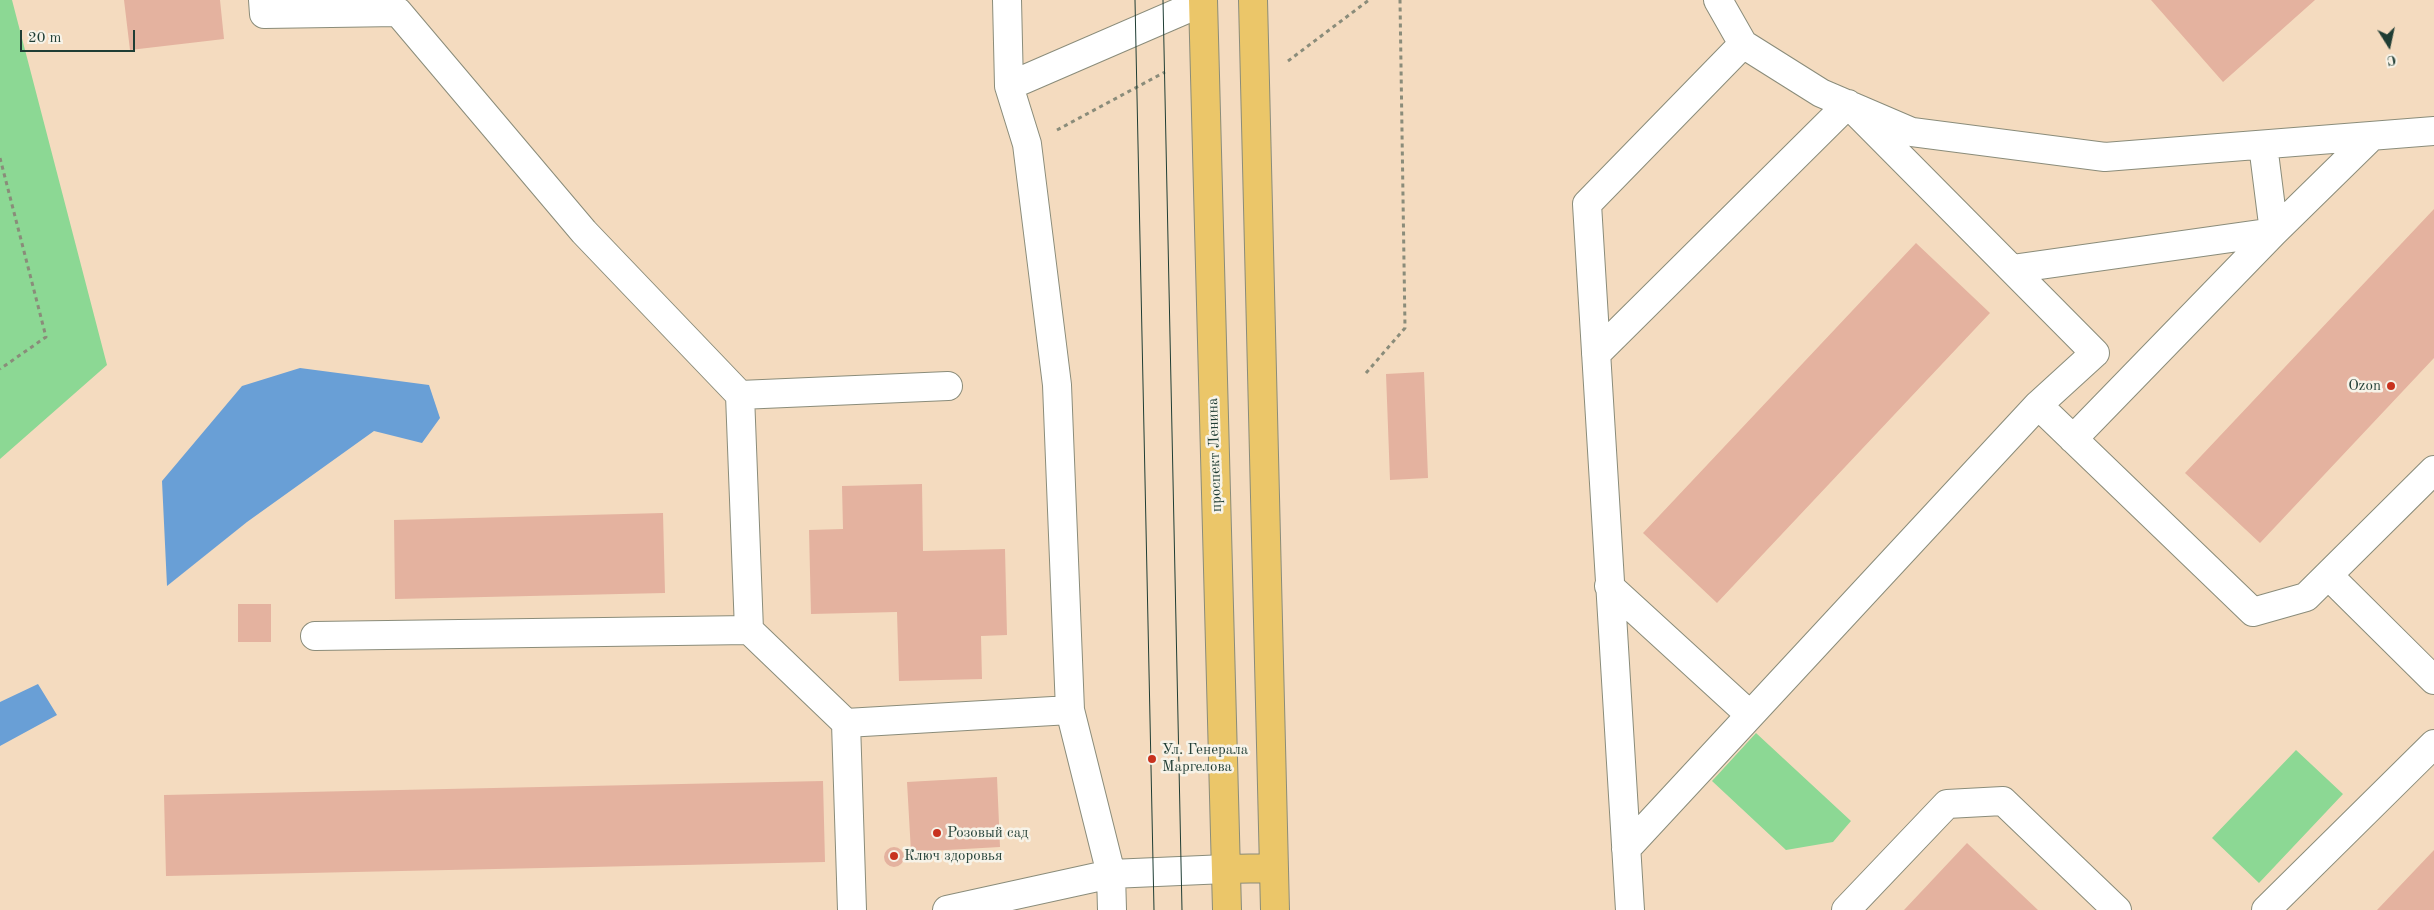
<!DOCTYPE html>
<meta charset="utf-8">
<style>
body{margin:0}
#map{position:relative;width:2434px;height:910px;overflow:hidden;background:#f4dbbf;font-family:"Old Standard TT",serif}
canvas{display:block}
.north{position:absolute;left:2364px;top:20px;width:50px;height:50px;-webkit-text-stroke:4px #f7f3e8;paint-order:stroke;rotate:170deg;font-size:14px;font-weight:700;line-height:20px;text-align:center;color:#1f3d34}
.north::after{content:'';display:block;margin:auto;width:18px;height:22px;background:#1f3d34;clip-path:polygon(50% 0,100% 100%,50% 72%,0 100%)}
.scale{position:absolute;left:20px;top:30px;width:115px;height:22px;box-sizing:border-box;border:2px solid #1f3d34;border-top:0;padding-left:6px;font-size:15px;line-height:18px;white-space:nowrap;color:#1f3d34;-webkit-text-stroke:4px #f7f3e8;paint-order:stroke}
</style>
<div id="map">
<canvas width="2434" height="910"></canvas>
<div class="north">С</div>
<div class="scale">20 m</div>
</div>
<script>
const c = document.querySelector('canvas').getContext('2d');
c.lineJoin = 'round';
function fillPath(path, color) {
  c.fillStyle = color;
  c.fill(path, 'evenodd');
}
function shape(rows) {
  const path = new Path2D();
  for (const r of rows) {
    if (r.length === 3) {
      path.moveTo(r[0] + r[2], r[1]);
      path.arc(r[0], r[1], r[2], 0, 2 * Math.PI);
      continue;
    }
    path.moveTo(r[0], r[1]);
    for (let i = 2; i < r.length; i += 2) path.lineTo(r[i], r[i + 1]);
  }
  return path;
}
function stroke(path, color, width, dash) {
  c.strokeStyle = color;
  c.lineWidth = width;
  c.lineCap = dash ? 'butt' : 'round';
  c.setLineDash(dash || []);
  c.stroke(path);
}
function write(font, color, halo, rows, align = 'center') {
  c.font = font + ' "Old Standard TT",serif';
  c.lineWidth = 5;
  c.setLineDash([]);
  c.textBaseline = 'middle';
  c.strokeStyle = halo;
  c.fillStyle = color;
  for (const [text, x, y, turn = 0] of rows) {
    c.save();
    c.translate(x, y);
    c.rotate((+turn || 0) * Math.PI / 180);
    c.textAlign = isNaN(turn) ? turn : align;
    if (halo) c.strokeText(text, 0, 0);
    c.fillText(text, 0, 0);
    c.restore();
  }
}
const green = shape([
 [0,0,12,0,107,365,0,459],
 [1756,733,1851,821,1833,842,1786,850,1712,781],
 [2296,750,2343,794,2259,883,2212,838]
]);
const water = shape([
 [300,368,429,385,440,418,422,443,374,431,247,522,167,586,162,481,242,386],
 [38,684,57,715,0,746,0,702]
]);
const building = shape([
 [124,0,220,0,224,39,130,50],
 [2151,0,2315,0,2223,82],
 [2434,209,2434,358,2260,543,2185,473],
 [1916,243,1990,313,1717,603,1643,533],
 [1424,372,1428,478,1390,480,1386,374],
 [922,484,923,551,1005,549,1007,635,981,636,982,679,899,681,897,612,811,614,809,530,843,529,842,486],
 [663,513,665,593,395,599,394,520],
 [238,604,271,604,271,642,238,642],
 [997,777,1000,847,911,852,907,782],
 [823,781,825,862,166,876,164,795],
 [1967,843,2038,910,1904,910],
 [894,857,10],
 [2434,850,2434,910,2377,910]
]);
const path = shape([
 [1288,61,1369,0],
 [1057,130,1165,72],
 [0,158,46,337,0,369],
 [1366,373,1405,328,1400,0]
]);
const minor = shape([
 [263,0,264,14,398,12,584,232,740,395],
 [1007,0,1009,86,1027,144,1057,385,1070,710,1111,874,1112,910],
 [1718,0,1743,44,1821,93,1912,132,2105,157,2434,131],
 [1009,86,1203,2],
 [2012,269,2274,232,2263,145],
 [1596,354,1848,104,2095,353,2038,405],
 [948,386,740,395,749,630,846,723,1070,710],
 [2073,439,2274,232,2372,136],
 [2328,575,2434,680],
 [1609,586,1750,715],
 [315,636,749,630],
 [846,723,852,910],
 [1626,849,2038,405,2253,612,2306,597,2434,470],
 [947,910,1111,874,1226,869],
 [1630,910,1587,204,1743,44],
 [1846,910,1947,804,2003,801,2117,910],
 [2266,910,2434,744]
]);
const major = shape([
 [1203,0,1227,910],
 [1253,0,1275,910],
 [1226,869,1274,868]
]);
const tram = shape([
 [1135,0,1154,910],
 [1163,0,1182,910]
]);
const markers = [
 [2391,386,5,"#c8321e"],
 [1152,759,5,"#c8321e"],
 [937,833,5,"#c8321e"],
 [894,856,5,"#c8321e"]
];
const poiNames = [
 ["Ozon",2381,386,"right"],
 ["Ул. Генерала",1162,750],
 ["Маргелова",1162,767],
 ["Розовый сад",947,833],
 ["Ключ здоровья",904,856]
];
const streetNames = [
 ["проспект Ленина",1215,455,-92]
];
fillPath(green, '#8cd894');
fillPath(water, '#699fd6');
fillPath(building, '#e4b29f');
stroke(minor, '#8a8c7a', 30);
stroke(major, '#8a8c7a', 30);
stroke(path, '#8a8c7a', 3, [4, 4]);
stroke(minor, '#fff', 28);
stroke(major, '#ebc669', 28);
stroke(tram, '#1f3d34', 1);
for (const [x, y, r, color] of markers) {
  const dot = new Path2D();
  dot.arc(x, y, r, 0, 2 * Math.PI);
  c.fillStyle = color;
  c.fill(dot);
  stroke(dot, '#f7f3e8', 2);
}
write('15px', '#1f3d34', '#f7f3e8', poiNames, 'left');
write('15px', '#1f3d34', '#f7f3e8', streetNames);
</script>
